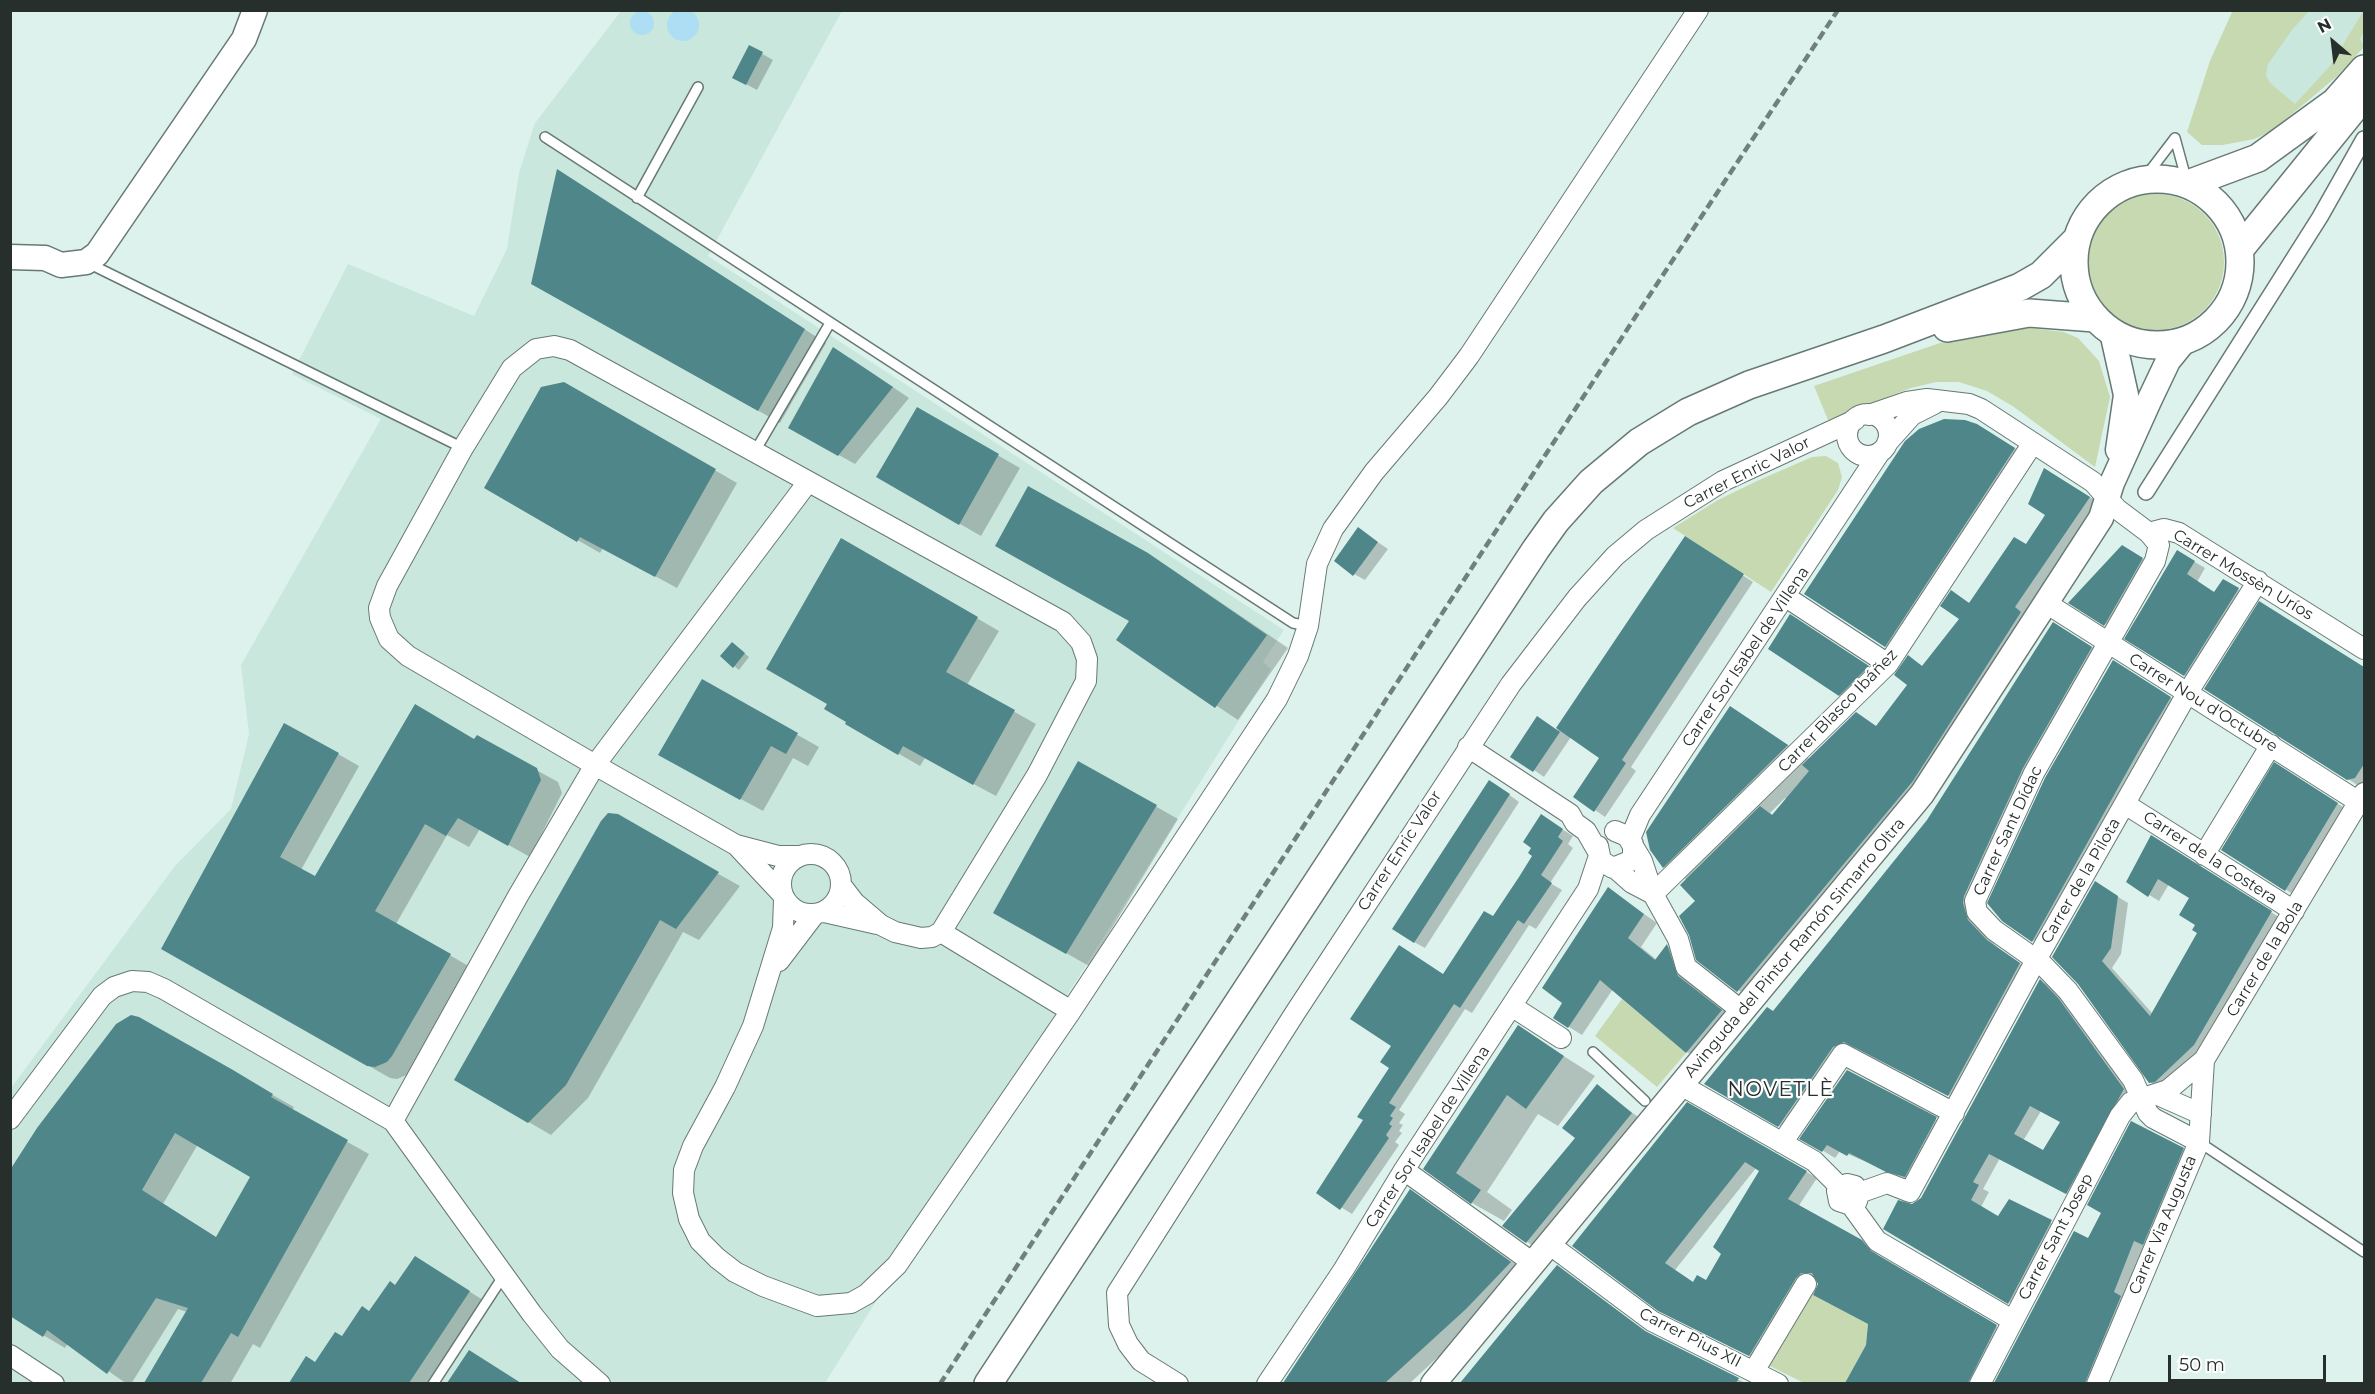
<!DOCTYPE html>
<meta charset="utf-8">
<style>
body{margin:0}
#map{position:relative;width:2375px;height:1394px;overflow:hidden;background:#ddf2ec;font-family:Montserrat,sans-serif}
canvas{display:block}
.frame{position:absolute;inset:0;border:12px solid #272f2d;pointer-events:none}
.north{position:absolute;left:2303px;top:12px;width:60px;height:60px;-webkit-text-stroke:4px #fff;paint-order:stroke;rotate:332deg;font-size:16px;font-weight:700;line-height:24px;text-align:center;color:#272f2d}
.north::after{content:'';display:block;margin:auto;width:21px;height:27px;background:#272f2d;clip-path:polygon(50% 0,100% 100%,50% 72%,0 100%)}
.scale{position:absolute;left:2168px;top:1355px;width:158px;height:27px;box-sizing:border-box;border:3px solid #272f2d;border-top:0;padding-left:8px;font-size:18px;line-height:21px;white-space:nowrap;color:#272f2d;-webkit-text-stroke:4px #fff;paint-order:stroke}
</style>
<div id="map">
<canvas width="2375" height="1394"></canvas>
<div class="frame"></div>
<div class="north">N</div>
<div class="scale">50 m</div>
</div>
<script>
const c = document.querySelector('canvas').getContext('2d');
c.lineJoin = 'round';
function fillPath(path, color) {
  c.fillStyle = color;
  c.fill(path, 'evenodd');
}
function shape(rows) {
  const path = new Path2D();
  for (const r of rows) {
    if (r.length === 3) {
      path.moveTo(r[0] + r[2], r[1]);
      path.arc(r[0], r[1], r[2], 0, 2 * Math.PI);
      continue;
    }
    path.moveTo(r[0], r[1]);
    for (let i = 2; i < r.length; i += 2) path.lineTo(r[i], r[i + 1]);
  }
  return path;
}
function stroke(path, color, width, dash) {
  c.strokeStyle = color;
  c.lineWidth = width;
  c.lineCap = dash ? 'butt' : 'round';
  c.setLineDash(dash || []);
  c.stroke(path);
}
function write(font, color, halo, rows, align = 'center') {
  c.font = font + ' Montserrat,sans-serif';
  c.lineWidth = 4.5;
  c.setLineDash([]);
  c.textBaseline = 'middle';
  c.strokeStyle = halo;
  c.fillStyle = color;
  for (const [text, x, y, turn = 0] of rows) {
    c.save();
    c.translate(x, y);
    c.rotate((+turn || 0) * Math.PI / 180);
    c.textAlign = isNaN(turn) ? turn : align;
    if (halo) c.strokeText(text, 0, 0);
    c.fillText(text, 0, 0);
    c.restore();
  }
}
const built = shape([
 [621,11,842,11,708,256,1284,630,1263,662,1271,669,825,1383,16,1384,11,1380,11,1088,175,866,231,809,249,734,241,665,381,419,292,374,348,264,474,316,507,249,519,173,535,123],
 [2233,11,2364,11,2364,46,2336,77,2273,130,2254,139,2222,145,2202,145,2188,132,2210,61]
]);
const green = shape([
 [2233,10,2309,11,2292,30,2268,64,2266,75,2270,83,2295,104,2330,66,2364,10,2364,31,2360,39,2364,47,2336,77,2273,130,2254,139,2222,145,2202,145,2187,132,2210,61],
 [2156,262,68],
 [2029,328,2064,332,2078,338,2099,361,2110,397,2095,467,2014,407,1987,391,1959,382,1936,382,1911,388,1828,420,1814,386,1940,343],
 [1826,456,1838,463,1842,477,1838,490,1771,592,1673,528,1718,500,1757,481,1812,457],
 [1622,999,1686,1053,1657,1087,1595,1036],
 [1809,1293,1868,1324,1866,1345,1845,1383,1804,1383,1766,1364]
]);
const water = shape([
 [683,25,16],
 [642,23,12]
]);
const shadow = shape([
 [750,47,773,60,757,90,744,83],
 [558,171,826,343,780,423,533,283],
 [850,358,909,398,855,464,790,428],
 [564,383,737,483,677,588,603,548,600,553,486,487],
 [917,409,1020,468,981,536,878,477],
 [1983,428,2032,459,1903,656,1885,646],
 [2045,470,2100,503,1925,787,1750,997,1738,990,1687,880,1664,867,1730,708,1810,759,1857,714,1877,727,1909,684,1908,657,1924,667,1961,619,1952,592,1971,604,2026,546,2047,515],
 [1785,798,1787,800,1773,815,1770,813],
 [1029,488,1170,568,1288,648,1238,720,1118,640,1131,621],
 [1358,529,1388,549,1365,580,1354,574],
 [1686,538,1753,582,1631,767,1636,771,1605,817,1595,810,1601,757,1571,737,1544,777,1534,770,1548,724,1557,730],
 [842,540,999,631,967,685,1036,724,996,796,925,758,920,766,847,724],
 [2178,552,2205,568,2197,582,2215,594,2223,581,2249,596,2195,681,2184,675],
 [2139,557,2158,569,2121,634,2070,602],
 [2277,613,2364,668,2364,789,2348,779],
 [1807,626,1884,676,1856,704,1839,694],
 [2065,630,2103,654,1975,903,1979,928,1998,948,2031,971,1960,1101,1856,1047,1844,1053,1790,1132,1706,1084,1774,1012,1928,821],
 [737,647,749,657,739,670,722,656],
 [2124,668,2182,705,2044,948,2003,920],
 [702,681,819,747,808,766,793,758,763,811,682,767],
 [477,737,558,782,562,793,530,857,480,829,469,847,447,835,396,924,472,968,409,1074,397,1079,390,1078,163,949,338,754,359,766,301,870,316,878],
 [1079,763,1178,819,1089,966,995,913],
 [2285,771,2348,810,2296,896,2223,850],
 [1500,788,1519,802,1425,948,1414,942],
 [613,815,740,886,699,940,683,932,588,1098,551,1135,456,1080],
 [1552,823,1573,836,1568,844,1573,848,1550,883,1562,890,1536,929,1529,925,1472,1013,1465,1009,1399,1110,1405,1114,1399,1123,1403,1125,1399,1131,1402,1133,1395,1142,1399,1145,1352,1214,1318,1193,1365,1120,1443,976,1493,918,1521,878],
 [2161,843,2282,919,2204,1051,2161,1089,2150,1082,2079,983,2105,889,2128,903,2121,954,2112,968,2153,1014,2199,933,2191,898,2169,884,2159,901,2128,882],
 [1608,889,1657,923,1641,947,1657,960,1667,946,1680,953,1692,985,1734,1019,1701,1060,1687,1052,1613,989,1582,1035,1569,1027,1564,1002],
 [2040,981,2050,986,2069,1006,2133,1095,2076,1199,2000,1158,1983,1189,1989,1192,1981,1207,1999,1218,2009,1201,2061,1228,2019,1308,1885,1228,1922,1199],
 [2041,1111,2061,1122,2044,1152,2023,1141],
 [1518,1027,1595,1076,1558,1126,1538,1114,1487,1192,1512,1210,1504,1221,1472,1203,1425,1169],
 [232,1072,294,1107,292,1111,369,1154,260,1348,253,1344,230,1384,145,1384,187,1312,178,1309,131,1384,127,1384,68,1343,65,1348,43,1335,10,1173],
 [198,1144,252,1176,217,1238,163,1204],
 [1847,1072,1948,1126,1917,1183,1840,1151,1835,1158,1802,1138],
 [1597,1086,1642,1120,1537,1248,1527,1242,1577,1138],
 [1688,1104,1817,1178,1798,1207,1873,1249,1882,1260,2007,1333,1981,1384,1847,1384,1868,1345,1869,1324,1817,1279,1812,1279,1761,1361,1671,1317,1574,1246],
 [1756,1168,1761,1171,1723,1254,1707,1282,1694,1283,1675,1270],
 [2183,1149,2194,1155,2100,1384,1995,1384,2074,1233,2089,1240],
 [1411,1191,1525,1271,1481,1317,1409,1384,1285,1384],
 [416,1258,491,1305,439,1384,291,1384,307,1358,316,1364,396,1286],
 [1557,1267,1654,1337,1747,1384,1462,1384],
 [469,1352,491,1365,520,1384,449,1384]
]);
const building = shape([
 [749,45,763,52,746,85,732,78],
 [557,169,805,329,758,411,531,284],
 [833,347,893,387,838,456,788,428],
 [564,382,716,469,655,577,580,537,577,542,484,488,541,387],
 [917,407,999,454,959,525,876,477],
 [1944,419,1965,420,1977,424,2015,448,1885,647,1804,594,1905,441,1919,429],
 [2044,468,2090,497,2015,607,2021,612,1913,781,1737,992,1696,960,1689,935,1679,916,1695,901,1680,885,1760,806,1772,815,1809,771,1802,765,1856,712,1876,726,1907,685,1894,675,1908,655,1922,666,1959,619,1940,606,1951,590,1969,603,2014,537,2026,544,2045,515,2028,504],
 [1028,486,1148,553,1267,635,1215,708,1116,640,1129,621,995,546],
 [1358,527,1378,542,1353,576,1334,561],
 [1685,536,1744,574,1622,760,1626,763,1594,812,1573,797,1599,758,1556,728],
 [841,538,978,617,946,672,1015,710,973,785,903,746,898,755,845,724,846,722,824,709,827,704,766,669],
 [2122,545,2143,558,2104,626,2068,603],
 [2177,550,2195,561,2187,574,2214,592,2223,579,2239,588,2184,676,2124,639],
 [2259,601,2364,667,2364,764,2355,778,2347,780,2204,689],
 [1790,614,1869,666,1839,696,1768,649],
 [2053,622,2092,647,2023,768,1964,896,1963,903,1968,920,1987,940,2020,963,1948,1096,1844,1042,1833,1047,1778,1127,1704,1084,1767,1007,1773,1011,1927,820],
 [732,642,745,653,733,668,720,656],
 [2113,660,2171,697,2138,752,2032,942,2002,921,1987,903,2045,778],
 [702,679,798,733,786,754,771,746,740,800,658,755],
 [415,704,474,739,477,735,537,768,541,780,508,846,458,818,446,836,425,824,375,911,451,954,392,1056,387,1062,375,1067,367,1066,161,949,284,723,339,753,280,857,315,876],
 [1730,706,1788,745,1663,868,1650,850,1646,832],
 [1537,716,1560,732,1533,772,1510,757],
 [1078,761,1157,805,1066,954,993,913],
 [2274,762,2338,803,2285,891,2221,850],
 [1489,780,1510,794,1414,943,1392,929],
 [608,813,618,814,719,872,676,929,660,920,566,1085,528,1123,454,1080,601,821],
 [1541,814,1563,829,1558,837,1563,841,1541,875,1552,883,1524,924,1518,920,1460,1008,1454,1004,1389,1103,1396,1107,1390,1116,1393,1118,1389,1124,1392,1126,1386,1135,1389,1138,1340,1210,1316,1193,1363,1120,1357,1117,1389,1068,1380,1062,1391,1046,1350,1019,1399,945,1443,974,1484,911,1493,916,1519,877,1532,856,1528,853,1531,848,1523,842],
 [2151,835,2272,911,2194,1045,2155,1082,2149,1083,2078,984,2052,957,2095,881,2118,896,2111,948,2102,961,2150,1016,2197,933,2192,930,2195,925,2179,915,2189,898,2158,879,2148,897,2126,882],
 [1608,887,1644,914,1628,938,1655,960,1667,944,1678,976,1722,1010,1686,1053,1600,980,1568,1028,1553,1018,1562,1003,1542,988],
 [2040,979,2059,999,2124,1089,2066,1194,1989,1154,1973,1182,1979,1185,1971,1200,1998,1216,2009,1199,2052,1220,2008,1304,1883,1229,1898,1200,1912,1204,1921,1198],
 [2030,1106,2060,1122,2043,1150,2014,1134],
 [131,1015,139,1017,233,1070,273,1094,271,1097,348,1140,238,1337,231,1333,201,1383,144,1383,188,1308,156,1298,107,1374,47,1330,43,1337,10,1316,10,1170,37,1128,116,1024],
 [175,1133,250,1177,216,1237,142,1190],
 [1518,1025,1564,1056,1526,1109,1507,1095,1456,1173,1481,1190,1471,1204,1423,1169],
 [1847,1070,1937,1117,1905,1177,1886,1172,1849,1153,1847,1156,1827,1145,1822,1152,1799,1139],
 [1597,1084,1632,1113,1526,1243,1502,1226,1575,1138,1562,1128],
 [1687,1102,1807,1171,1788,1199,1862,1240,1871,1251,1997,1325,1968,1383,1845,1383,1866,1345,1868,1324,1813,1295,1818,1284,1812,1273,1801,1273,1796,1278,1749,1356,1658,1311,1572,1246],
 [1745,1162,1759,1171,1713,1247,1721,1254,1706,1280,1697,1275,1693,1282,1665,1263],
 [2131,1121,2184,1148,2143,1245,2134,1241,2114,1292,2121,1296,2085,1383,1994,1383,2074,1231,2088,1238,2101,1213,2087,1205],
 [1410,1189,1511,1262,1466,1309,1385,1383,1283,1383],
 [415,1256,470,1291,409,1383,289,1383,306,1356,315,1362,335,1332,342,1336,362,1306,369,1311,390,1281,395,1285],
 [1557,1265,1645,1331,1739,1378,1736,1383,1460,1383],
 [469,1350,521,1383,447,1383]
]);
const service = shape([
 [545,137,1293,623,1308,626],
 [2175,138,2187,182],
 [2143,180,2175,138],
 [637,198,698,87],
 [88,263,463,448],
 [754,453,830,323],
 [1593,1052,1645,1101],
 [2199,1142,2364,1252],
 [433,1384,504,1275]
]);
const pedestrian = shape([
 [2146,492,2320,217,2364,139]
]);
const minor = shape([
 [1868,435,21],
 [1869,415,1907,402,1927,399,1969,404,1981,409,2093,482,2117,509,2149,533,2164,529,2179,533,2364,649],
 [1887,443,1912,415,1934,404],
 [2149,533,2159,545,2155,561,2034,773,1975,901,1977,912,1994,930,2042,964,2068,991,2133,1080,2148,1113,2153,1118,2199,1142],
 [1786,597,1888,664],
 [2046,603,2359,802],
 [1468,747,1570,814,1575,823,1586,831,1597,850],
 [2125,804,2294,911],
 [1615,831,1627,836,1642,861,1653,894,1678,939,1686,967,1742,1011],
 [1630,839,1640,815,1880,452],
 [1598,846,1601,861,1613,868,1630,861,1633,856,1633,844],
 [738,847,782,894],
 [811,884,30],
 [2204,855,2271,745],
 [799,856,778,856,736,845,595,765,808,482],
 [1615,868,1632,883,1653,894],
 [1653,894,1888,664,2033,443],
 [784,899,783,928,753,1026,725,1087,693,1146,684,1170,683,1193,689,1219,700,1241,717,1258,735,1272,763,1286,817,1306,851,1303,867,1294,897,1265,1071,1011,941,932],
 [824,912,877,924],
 [779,961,814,915],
 [1513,1007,1561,1038],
 [1071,1011,1277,699,1298,656,1308,626,1317,564,1333,529,1374,472,1438,397,1469,356,1698,10],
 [1681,1085,1814,1161,1840,1187],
 [2156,1094,2201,1114],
 [10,1119,102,996,114,987,132,981,148,982,164,989,393,1121,532,1314,560,1349,600,1384],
 [393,1121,518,896,595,765,408,656,389,639,380,618,379,608,387,586,463,448,512,368,536,349,554,346,570,350,1063,622,1081,642,1087,659,1086,681,1037,775,941,932,932,937,921,938,895,932,881,925,854,902,841,885],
 [1782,1143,1843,1054,1954,1113],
 [1404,1170,1533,1263],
 [1859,1193,1887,1183,1910,1192,2036,960,2188,692,2258,581],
 [1851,1205,1857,1201,1859,1193,1855,1186,1847,1184,1837,1191,1839,1201,1851,1205,1877,1241,2012,1320],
 [1549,1244,1652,1321,1778,1384],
 [10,1355,54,1384],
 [1754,1371,1806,1284],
 [1178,1384,1141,1361,1128,1344,1119,1325,1117,1293,1295,1013,1511,684,1577,598,1615,556,1646,530,1723,481,1855,420],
 [1267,1384,1344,1269,1404,1170,1588,889,1599,856],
 [1980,1384,2120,1116,2131,1102,2168,1090,2204,1060,2364,793],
 [2097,1384,2199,1142,2204,1060]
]);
const tertiary = shape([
 [10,257,45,258,61,265,86,262,97,254,244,39,255,10],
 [2112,332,2126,395,2118,450],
 [1433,1384,1922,794,2101,518,2112,483,2149,401,2168,361,2185,340]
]);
const secondary = shape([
 [2157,262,83],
 [2188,184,2258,158,2335,102,2364,69],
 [2240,249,2364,96],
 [1947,328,2029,313,2095,318],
 [988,1384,1536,549,1556,521,1591,482,1639,442,1688,412,1749,385,1884,339,2020,287,2041,275,2077,239]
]);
const rail = shape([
 [940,1384,1647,299,1838,10]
]);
const streetNames = [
 ["Carrer Enric Valor",1747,473,-27],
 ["Carrer Mossèn Uríos",2243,575,31],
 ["Carrer Sor Isabel de Villena",1746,657,-56],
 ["Carrer Nou d'Octubre",2203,703,32],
 ["Carrer Blasco Ibáñez",1838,711,-46],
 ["Carrer Sant Dídac",2008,831,-65],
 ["Carrer Enric Valor",1400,851,-57],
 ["Carrer de la Costera",2210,858,33],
 ["Carrer de la Pilota",2081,881,-60],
 ["Avinguda del Pintor Ramón Simarro Oltra",1795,948,-50],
 ["Carrer de la Bola",2265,959,-59],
 ["Carrer Sor Isabel de Villena",1428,1137,-57],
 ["Carrer Via Augusta",2163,1225,-67],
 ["Carrer Sant Josep",2056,1237,-62],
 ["Carrer Pius XII",1690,1338,27]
];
const quarterNames = [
 ["NOVETLÈ",1781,1090]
];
fillPath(built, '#cae7de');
fillPath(green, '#c7d9b0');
fillPath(water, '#addef3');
fillPath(shadow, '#0003');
fillPath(building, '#4f8689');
stroke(service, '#677974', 12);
stroke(pedestrian, '#677974', 18);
stroke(minor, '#677974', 22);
stroke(tertiary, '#677974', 27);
stroke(secondary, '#677974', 30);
stroke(service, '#fff', 9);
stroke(pedestrian, '#fff', 15);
stroke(minor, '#fff', 20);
stroke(tertiary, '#fff', 24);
stroke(secondary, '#fff', 27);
stroke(rail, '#72807c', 4.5, [9, 4.5]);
write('16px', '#272f2d', '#fff', streetNames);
c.letterSpacing = '1.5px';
write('20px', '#272f2d', '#fff', quarterNames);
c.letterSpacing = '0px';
</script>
